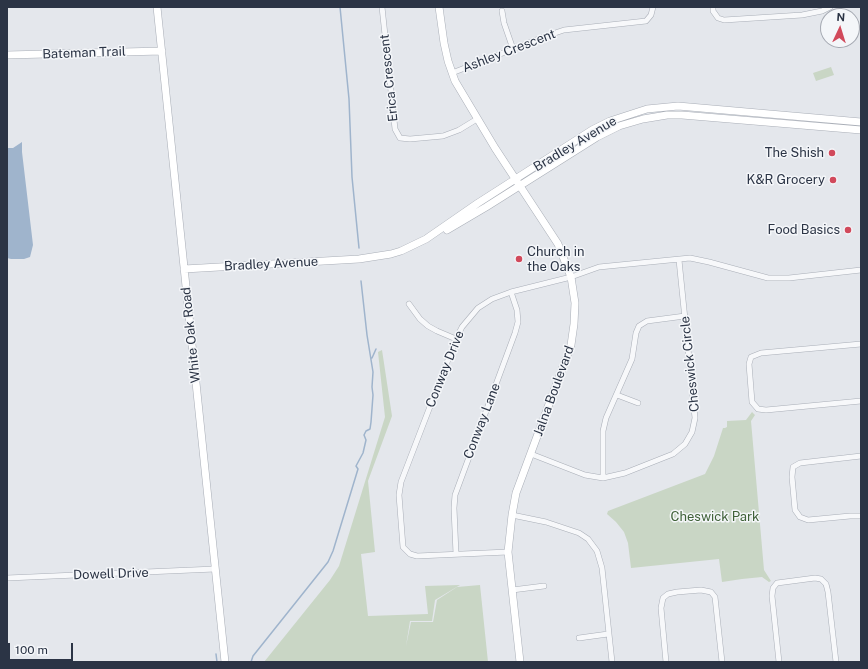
<!DOCTYPE html>
<style>
body{margin:0}
#map{position:relative;width:868px;height:669px;overflow:hidden;background:#e4e7ec;font-family:"Public Sans",sans-serif}
canvas{display:block}
.frame{position:absolute;inset:0;border:8px solid #2b3445;pointer-events:none}
.north{position:absolute;left:820px;top:8px;width:40px;height:40px;box-sizing:border-box;background:#f4f6f9;border:1px solid #a4a8b1;border-radius:50%;rotate:4deg;font-size:11px;font-weight:700;line-height:16px;text-align:center;color:#2b3445}
.north::after{content:'';display:block;margin:auto;width:14px;height:18px;background:#d1495b;clip-path:polygon(50% 0,100% 100%,50% 72%,0 100%)}
.scale{position:absolute;left:8px;top:643px;width:65px;height:18px;box-sizing:border-box;border:2px solid #2b3445;border-top:0;padding-left:5px;font-size:12px;line-height:14px;white-space:nowrap;color:#2b3445;-webkit-text-stroke:3px #f4f6f9;paint-order:stroke}
</style>
<div id="map">
<canvas width="868" height="669"></canvas>
<div class="frame"></div>
<div class="north">N</div>
<div class="scale">100 m</div>
</div>
<script>
const c = document.querySelector('canvas').getContext('2d');
c.lineJoin = 'round';
function fillPath(path, color) {
  c.fillStyle = color;
  c.fill(path, 'evenodd');
}
function shape(rows) {
  const path = new Path2D();
  for (const r of rows) {
    path.moveTo(r[0], r[1]);
    for (let i = 2; i < r.length; i += 2) path.lineTo(r[i], r[i + 1]);
  }
  return path;
}
function stroke(path, color, width, dash) {
  c.strokeStyle = color;
  c.lineWidth = width;
  c.lineCap = dash ? 'butt' : 'round';
  c.setLineDash(dash || []);
  c.stroke(path);
}
function write(font, color, halo, rows, align = 'center') {
  c.font = font + ' "Public Sans",sans-serif';
  c.lineWidth = 3;
  c.setLineDash([]);
  c.textBaseline = 'middle';
  c.strokeStyle = halo;
  c.fillStyle = color;
  for (const [text, x, y, turn = 0] of rows) {
    c.save();
    c.translate(x, y);
    c.rotate((+turn || 0) * Math.PI / 180);
    c.textAlign = isNaN(turn) ? turn : align;
    if (halo) c.strokeText(text, 0, 0);
    c.fillText(text, 0, 0);
    c.restore();
  }
}
const green = shape([
 [831,67,834,75,816,81,813,73],
 [382,350,392,416,368,481,375,552,361,554,368,616,428,614,425,586,460,585,435,600,432,621,410,621,406,646,411,622,433,622,437,600,457,587,480,585,488,662,264,662,330,580,339,566,385,417,378,352],
 [752,412,755,415,751,421,764,570,771,581,769,582,762,577,742,579,722,582,719,559,631,568,628,543,624,532,616,522,607,514,608,511,705,474,714,456,723,428,725,428,727,427,727,421,746,420]
]);
const water = shape([
 [22,142,22,152,33,245,30,257,24,259,11,259,7,258,7,148,13,148]
]);
const stream = shape([
 [340,7,349,99,352,177,359,248],
 [372,358,376,349],
 [216,654,217,662],
 [251,662,253,656,328,562,333,551,358,469,356,466,363,453,366,440,364,435,366,431,370,429,371,422,373,395,372,387,373,372,367,335,361,281]
]);
const street = shape([
 [382,7,395,129,400,138,410,139,443,136,459,130,477,119],
 [713,7,713,11,718,18,724,20,802,15,822,11,830,7],
 [502,11,504,23,513,49],
 [452,73,546,36,564,30,646,21,651,15,653,7],
 [409,304,420,319,428,326,437,331,456,339],
 [861,344,761,353,751,357,749,364,752,402,758,409,766,410,861,401],
 [617,395,638,403],
 [531,454,585,475,603,478,625,473,673,454,685,444,692,432,695,418,679,260],
 [861,456,800,463,793,467,792,477,795,510,800,517,808,520,850,516,861,516],
 [603,478,603,431,606,418,632,359,636,333,639,326,647,321,685,316],
 [512,515,546,522,579,533,588,539,597,551,602,568,612,662],
 [508,552,417,556,410,554,403,547,399,495,401,482,456,339,462,327,478,308,492,299,511,292,571,277,599,267,690,258,709,262,768,278,789,278,861,270],
 [456,554,454,508,455,495,515,333,518,322,517,310,511,292],
 [7,578,215,569],
 [512,590,544,586],
 [579,638,608,634],
 [666,662,661,608,663,598,668,594,677,592,701,590,711,592,715,597,722,662],
 [779,662,772,596,773,588,777,583,815,578,821,579,826,584,828,592,836,662]
]);
const secondary = shape([
 [157,7,225,662],
 [439,7,444,43,448,61,455,81,495,148,558,244,571,277,575,303,574,324,571,345,516,493,512,515,508,552,520,662],
 [7,55,162,51],
 [447,230,486,207,597,137,619,126,643,119,667,115,682,115,861,130],
 [184,269,359,259,391,254,401,251,426,239,478,203,592,130,610,121,647,109,678,106,861,122]
]);
const markers = [
 [832,153,4,"#d1495b"],
 [833,180,4,"#d1495b"],
 [848,230,4,"#d1495b"],
 [519,259,4,"#d1495b"]
];
const streetNames = [
 ["Ashley Crescent",509,51,-21],
 ["Bateman Trail",84,53,-2],
 ["Erica Crescent",389,78,-96],
 ["Bradley Avenue",575,144,-31],
 ["Bradley Avenue",271,264,-3],
 ["White Oak Road",191,335,-96],
 ["Cheswick Circle",690,364,-96],
 ["Conway Drive",445,369,-68],
 ["Jalna Boulevard",554,391,-70],
 ["Conway Lane",482,421,-69],
 ["Dowell Drive",111,574,-2]
];
const poiNames = [
 ["The Shish",824,153],
 ["K&R Grocery",825,180],
 ["Food Basics",840,230],
 ["Church in",527,252,"left"],
 ["the Oaks",527,267,"left"]
];
const parkNames = [
 ["Cheswick Park",715,517]
];
fillPath(green, '#c9d6c5');
fillPath(water, '#9fb4cc');
stroke(stream, '#9fb4cc', 1.5);
stroke(street, '#a9aeb7', 6);
stroke(secondary, '#a9aeb7', 8);
stroke(street, '#f7f8fa', 5);
stroke(secondary, '#fff', 7);
for (const [x, y, r, color] of markers) {
  const dot = new Path2D();
  dot.arc(x, y, r, 0, 2 * Math.PI);
  c.fillStyle = color;
  c.fill(dot);
  stroke(dot, '#f4f6f9', 1.5);
}
write('13px', '#2b3445', '#f4f6f9', streetNames);
write('13px', '#2b3445', '#f4f6f9', poiNames, 'right');
write('13px', '#3f6138', '#f4f6f9', parkNames);
</script>
